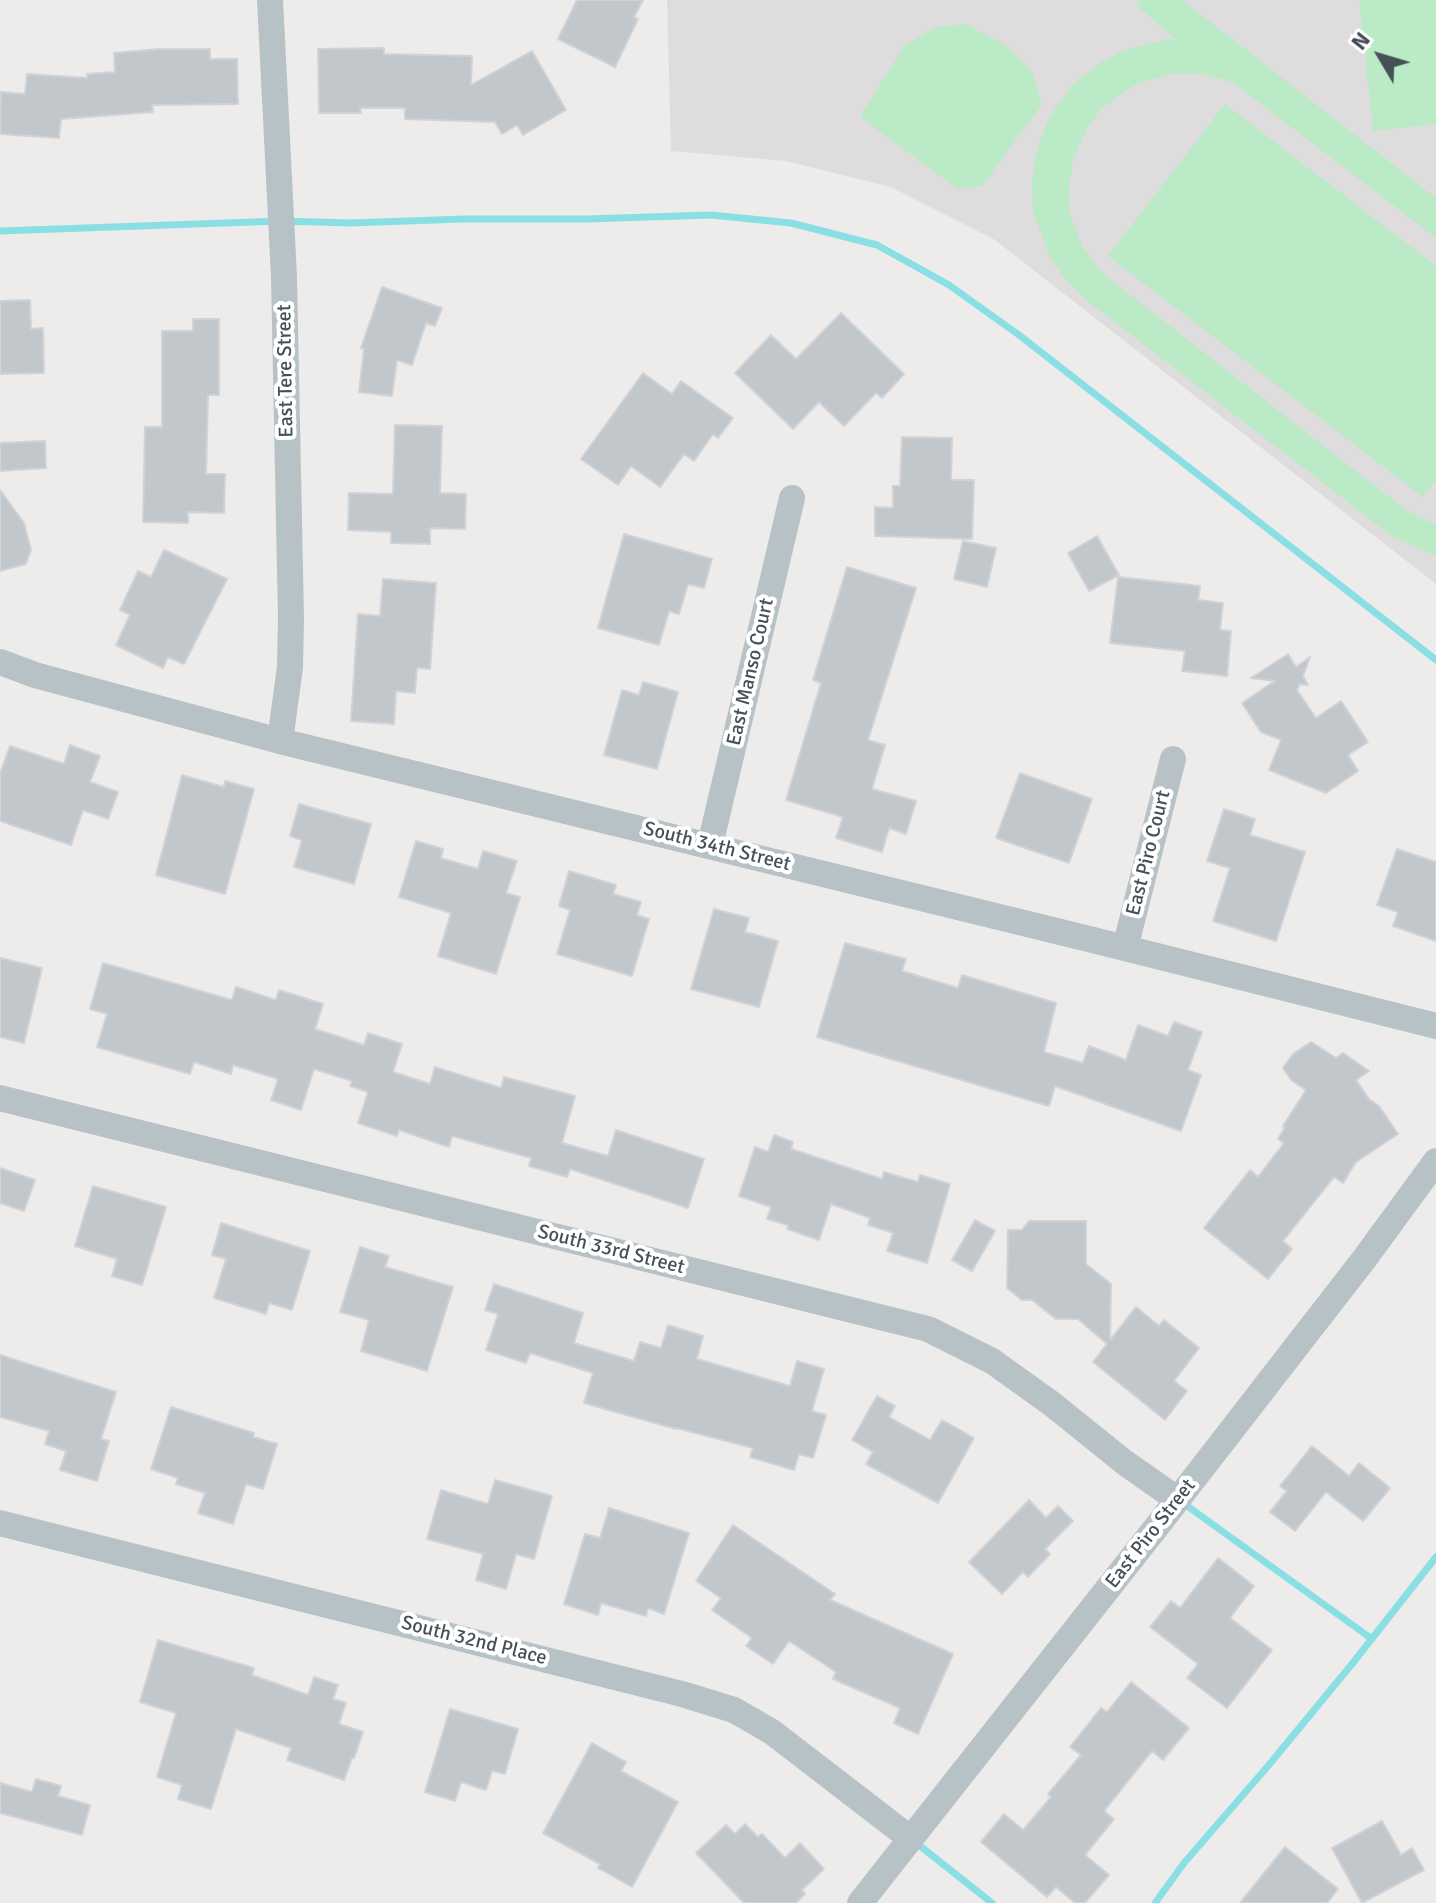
<!DOCTYPE html>
<style>
body{margin:0}
#map{position:relative;width:1436px;height:1903px;overflow:hidden;background:#eeebeb;font-family:Signika,sans-serif}
canvas{display:block}
.north{position:absolute;left:1340px;top:16px;width:80px;height:80px;-webkit-text-stroke:6px #fff;paint-order:stroke;rotate:308deg;font-size:22px;font-weight:700;line-height:32px;text-align:center;color:#455157}
.north::after{content:'';display:block;margin:auto;width:28px;height:36px;background:#455157;clip-path:polygon(50% 0,100% 100%,50% 72%,0 100%)}
</style>
<div id="map">
<canvas width="1436" height="1903"></canvas>
<div class="north">N</div>
</div>
<script>
const c = document.querySelector('canvas').getContext('2d');
c.lineJoin = 'round';
function fillPath(path, color) {
  c.fillStyle = color;
  c.fill(path, 'evenodd');
}
function shape(rows) {
  const path = new Path2D();
  for (const r of rows) {
    path.moveTo(r[0], r[1]);
    for (let i = 2; i < r.length; i += 2) path.lineTo(r[i], r[i + 1]);
  }
  return path;
}
function stroke(path, color, width, dash) {
  c.strokeStyle = color;
  c.lineWidth = width;
  c.lineCap = dash ? 'butt' : 'round';
  c.setLineDash(dash || []);
  c.stroke(path);
}
function write(font, color, halo, rows, align = 'center') {
  c.font = font + ' Signika,sans-serif';
  c.lineWidth = 8;
  c.setLineDash([]);
  c.textBaseline = 'middle';
  c.strokeStyle = halo;
  c.fillStyle = color;
  for (const [text, x, y, turn = 0] of rows) {
    c.save();
    c.translate(x, y);
    c.rotate((+turn || 0) * Math.PI / 180);
    c.textAlign = isNaN(turn) ? turn : align;
    if (halo) c.strokeText(text, 0, 0);
    c.fillText(text, 0, 0);
    c.restore();
  }
}
const education = shape([
 [667,0,1436,0,1436,584,995,240,891,187,786,161,671,151]
]);
const green = shape([
 [1141,0,1182,0,1436,198,1436,238,1235,84,1222,79,1199,74,1178,73,1139,83,1122,93,1101,109,1088,127,1081,141,1073,161,1069,186,1069,211,1076,230,1082,245,1095,264,1106,276,1407,511,1436,525,1436,556,1393,537,1090,303,1065,279,1049,255,1033,212,1032,181,1037,150,1046,125,1056,107,1073,85,1098,64,1120,52,1150,43,1169,39,1177,40,1136,5],
 [1359,0,1436,0,1436,124,1373,131],
 [966,24,1007,46,1032,72,1042,104,982,186,958,189,860,117,904,46,936,27],
 [1225,104,1436,266,1436,480,1423,497,1108,256]
]);
const stream = shape([
 [0,231,281,221,350,223,464,219,587,219,711,215,791,223,877,245,949,285,1019,335,1436,660],
 [1183,1503,1372,1639],
 [915,1842,992,1903],
 [1155,1903,1184,1863,1268,1766,1352,1664,1436,1557]
]);
const building = shape([
 [577,0,643,0,634,17,638,19,615,67,558,39,577,0],
 [384,48,384,54,472,56,471,85,532,51,566,110,523,135,517,125,502,134,495,122,405,119,405,108,360,108,361,113,319,113,318,49,384,48],
 [160,49,210,49,210,59,237,59,238,104,152,105,153,112,61,119,59,138,0,134,1,92,25,94,27,74,87,78,87,74,115,72,114,53,160,49],
 [382,287,442,308,435,326,426,323,412,365,397,360,392,396,359,392,364,349,361,348,382,287],
 [30,300,31,329,43,328,44,373,0,374,0,301,30,300],
 [841,313,904,374,882,398,876,393,844,426,819,402,793,429,735,373,771,335,796,359,841,313],
 [193,319,219,319,219,395,208,395,206,474,225,474,224,513,188,512,188,523,143,522,145,427,162,427,162,331,193,331,193,319],
 [643,373,672,394,681,381,733,418,718,438,713,434,694,461,684,454,660,487,631,466,618,485,581,459,643,373],
 [395,425,442,426,440,493,466,494,465,529,430,528,430,544,391,543,391,532,348,530,349,493,393,494,395,425],
 [902,437,952,438,951,480,974,480,972,539,875,536,875,507,893,508,893,486,900,486,902,437],
 [45,441,46,468,0,471,0,443,45,441],
 [0,490,24,523,31,550,26,564,0,571,0,490],
 [624,534,712,559,704,588,688,584,679,614,669,611,659,645,598,628,624,534],
 [1097,536,1119,575,1089,591,1068,553,1097,536],
 [963,541,996,548,987,587,954,579,963,541],
 [164,550,227,579,184,664,168,657,163,668,116,645,130,615,120,610,138,571,151,577,164,550],
 [847,567,916,588,868,740,885,745,872,789,916,801,906,834,889,828,882,852,836,838,843,817,786,800,821,683,813,680,847,567],
 [1118,577,1200,586,1198,600,1223,603,1220,630,1231,631,1227,676,1182,671,1185,651,1110,643,1118,577],
 [383,579,436,583,430,669,417,668,415,693,396,691,394,724,351,721,358,614,380,616,383,579],
 [1288,654,1296,667,1310,657,1303,676,1308,685,1300,684,1297,690,1316,718,1341,701,1368,742,1348,755,1358,771,1326,793,1269,770,1281,740,1261,732,1242,703,1275,681,1251,678,1288,654],
 [643,682,678,692,657,769,604,755,622,690,639,695,643,682],
 [70,745,100,756,90,782,118,792,108,819,83,810,71,845,0,821,0,774,10,746,64,764,70,745],
 [1020,773,1092,799,1069,863,996,838,1020,773],
 [182,775,224,787,225,781,254,789,225,894,156,875,182,775],
 [299,804,371,824,354,884,294,867,302,840,290,836,299,804],
 [1224,809,1255,819,1250,835,1305,852,1276,941,1213,921,1230,868,1207,861,1224,809],
 [416,841,443,849,441,858,478,869,483,851,517,861,506,893,520,897,496,974,438,956,451,913,399,897,416,841],
 [1397,849,1436,862,1436,941,1393,926,1398,912,1377,905,1397,849],
 [569,871,616,885,613,894,641,902,637,915,649,919,632,976,557,954,570,910,559,906,569,871],
 [714,909,749,918,745,932,778,941,759,1007,691,989,714,909],
 [845,943,906,959,902,971,958,988,962,975,1056,1003,1044,1052,1083,1063,1089,1046,1126,1060,1138,1025,1168,1036,1174,1022,1202,1032,1188,1070,1201,1075,1181,1131,1055,1086,1049,1106,817,1037,845,943],
 [0,958,42,968,24,1043,0,1037,0,958],
 [103,963,232,1000,236,987,276,1000,279,990,323,1004,315,1029,364,1045,368,1033,402,1044,393,1072,430,1084,435,1067,501,1088,504,1077,575,1096,562,1143,608,1156,616,1130,704,1159,688,1208,570,1169,567,1177,529,1166,531,1158,452,1136,449,1147,399,1130,397,1136,358,1123,368,1092,350,1086,352,1081,314,1069,301,1110,271,1100,278,1079,233,1065,231,1074,194,1062,190,1074,97,1047,107,1014,90,1009,103,963],
 [1311,1042,1336,1058,1343,1053,1369,1071,1356,1080,1369,1099,1379,1106,1398,1134,1356,1162,1343,1183,1334,1177,1283,1241,1292,1249,1268,1279,1204,1228,1250,1170,1258,1177,1284,1143,1278,1139,1285,1127,1283,1126,1306,1090,1291,1080,1283,1068,1293,1054,1311,1042],
 [774,1135,793,1142,791,1149,882,1179,884,1172,918,1182,920,1175,950,1184,927,1263,887,1251,893,1233,868,1225,870,1218,831,1204,819,1240,787,1229,788,1225,767,1219,771,1207,739,1196,755,1147,768,1152,774,1135],
 [0,1168,35,1180,24,1211,0,1203,0,1168],
 [93,1186,166,1207,142,1285,112,1276,117,1259,75,1246,93,1186],
 [975,1220,995,1231,972,1271,952,1260,975,1220],
 [1029,1221,1086,1221,1086,1264,1111,1284,1110,1340,1136,1307,1159,1326,1164,1320,1199,1348,1174,1381,1187,1391,1165,1420,1093,1362,1107,1344,1078,1319,1056,1319,1032,1300,1022,1300,1007,1288,1008,1230,1022,1230,1029,1221],
 [221,1223,310,1251,292,1310,269,1303,266,1314,214,1298,226,1259,212,1255,221,1223],
 [360,1247,389,1256,385,1267,453,1287,427,1371,361,1351,369,1320,340,1312,360,1247],
 [494,1284,583,1313,574,1343,634,1361,640,1342,661,1348,668,1325,703,1336,697,1359,790,1386,797,1361,824,1369,812,1411,826,1415,813,1458,799,1454,794,1470,750,1457,753,1448,676,1428,676,1429,584,1403,593,1373,530,1353,526,1363,486,1350,498,1314,485,1310,494,1284],
 [0,1355,116,1392,101,1439,109,1441,97,1481,60,1470,66,1451,45,1444,49,1431,0,1417,0,1355],
 [877,1396,895,1406,889,1417,930,1440,942,1420,974,1438,938,1503,866,1464,873,1452,852,1440,877,1396],
 [171,1407,254,1433,253,1437,277,1444,263,1489,246,1484,233,1524,198,1513,205,1493,176,1484,178,1478,151,1469,171,1407],
 [1312,1446,1349,1476,1359,1463,1390,1488,1363,1521,1326,1492,1295,1531,1270,1512,1287,1491,1280,1486,1312,1446],
 [495,1480,552,1496,534,1559,516,1554,506,1589,476,1580,483,1554,427,1539,441,1490,488,1504,495,1480],
 [1029,1500,1046,1518,1058,1506,1073,1521,1045,1549,1050,1554,1028,1577,1023,1572,1002,1594,969,1562,1029,1500],
 [609,1508,689,1533,664,1614,648,1608,646,1616,601,1603,598,1615,564,1604,585,1534,600,1538,609,1508],
 [733,1525,835,1594,830,1600,953,1654,918,1734,894,1723,900,1708,833,1679,836,1672,789,1641,773,1664,746,1646,752,1638,712,1610,721,1598,696,1581,733,1525],
 [1218,1558,1254,1586,1230,1618,1272,1650,1227,1708,1187,1678,1198,1664,1150,1627,1171,1601,1180,1608,1218,1558],
 [158,1640,254,1668,252,1675,308,1695,314,1677,338,1685,333,1699,346,1703,339,1724,363,1732,354,1758,352,1758,344,1780,287,1760,291,1748,236,1729,211,1809,178,1799,182,1785,157,1777,176,1713,140,1702,158,1640],
 [1131,1682,1189,1728,1163,1760,1152,1751,1104,1811,1114,1819,1085,1855,1109,1875,1085,1903,1075,1903,1056,1887,1047,1897,981,1842,1004,1814,1023,1830,1051,1797,1048,1794,1081,1755,1070,1747,1101,1708,1107,1712,1131,1682],
 [450,1709,518,1729,505,1774,492,1771,486,1790,461,1782,455,1801,425,1792,450,1709],
 [592,1743,626,1762,621,1771,678,1802,632,1887,598,1868,600,1864,543,1833,592,1743],
 [36,1779,61,1786,58,1796,90,1805,82,1835,0,1813,0,1783,32,1792,36,1779],
 [1382,1821,1401,1855,1412,1848,1424,1870,1362,1903,1332,1848,1382,1821],
 [745,1824,758,1837,762,1834,785,1858,800,1843,824,1869,802,1890,805,1894,796,1903,744,1903,696,1853,726,1825,735,1834,745,1824],
 [1285,1847,1338,1889,1327,1903,1240,1903,1285,1847]
]);
const street = shape([
 [270,0,284,277,291,618,290,667,280,741],
 [0,662,35,675,280,741,1089,939,1436,1026],
 [710,845,792,498],
 [1125,948,1173,759],
 [0,1098,928,1329,992,1361,1052,1404,1124,1462,1178,1500],
 [0,1523,682,1694,734,1710,772,1732,911,1839],
 [860,1903,1158,1525,1365,1258,1436,1161]
]);
const streetNames = [
 ["East Tere Street",286,371,-91],
 ["East Manso Court",751,672,-77],
 ["South 34th Street",717,847,14],
 ["East Piro Court",1149,853,-76],
 ["South 33rd Street",611,1250,14],
 ["East Piro Street",1151,1534,-52],
 ["South 32nd Place",474,1641,14]
];
fillPath(education, '#dfdcdd');
fillPath(green, '#baebc6');
stroke(stream, '#8adfe5', 7);
fillPath(building, '#c2c7cb');
stroke(building, '#cfd3d7', 2);
stroke(street, '#b7c2c7', 26);
write('20px', '#455157', '#fff', streetNames);
</script>
